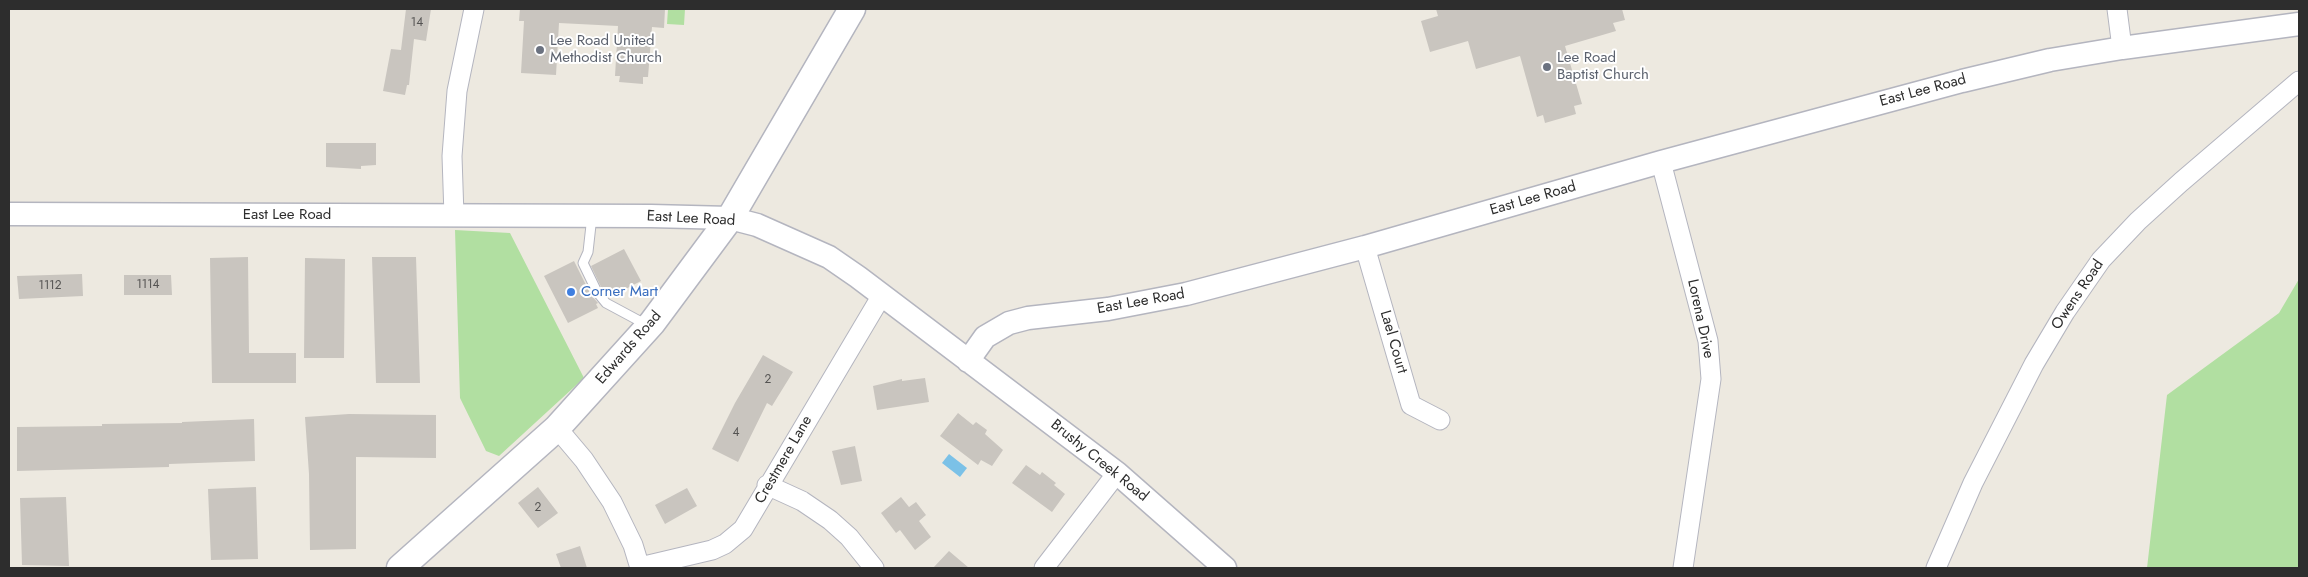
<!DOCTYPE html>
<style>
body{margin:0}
#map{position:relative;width:2308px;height:577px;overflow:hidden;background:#ede9e0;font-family:Jost,sans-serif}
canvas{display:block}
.frame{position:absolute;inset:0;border:10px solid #2d2d2d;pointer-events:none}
</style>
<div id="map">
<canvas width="2308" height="577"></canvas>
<div class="frame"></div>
</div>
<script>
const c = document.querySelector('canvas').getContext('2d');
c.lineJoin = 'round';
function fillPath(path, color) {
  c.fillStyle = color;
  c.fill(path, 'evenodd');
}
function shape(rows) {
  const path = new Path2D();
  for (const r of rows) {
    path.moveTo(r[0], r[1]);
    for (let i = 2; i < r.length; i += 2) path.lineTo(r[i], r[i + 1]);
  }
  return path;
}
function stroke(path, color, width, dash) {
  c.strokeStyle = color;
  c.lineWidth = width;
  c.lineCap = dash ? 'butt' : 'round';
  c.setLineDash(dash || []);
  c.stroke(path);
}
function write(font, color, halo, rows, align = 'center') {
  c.font = font + ' Jost,sans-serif';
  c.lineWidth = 4;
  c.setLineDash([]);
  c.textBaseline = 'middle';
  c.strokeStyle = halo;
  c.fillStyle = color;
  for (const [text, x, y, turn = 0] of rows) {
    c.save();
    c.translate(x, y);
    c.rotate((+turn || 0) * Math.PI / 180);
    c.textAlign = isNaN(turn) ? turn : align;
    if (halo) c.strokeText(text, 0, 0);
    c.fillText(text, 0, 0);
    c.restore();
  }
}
const green = shape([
 [668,9,685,9,684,25,667,24],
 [455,230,510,233,584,378,499,456,486,451,460,398],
 [2299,279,2299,568,2147,568,2167,395,2279,313]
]);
const water = shape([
 [949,454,967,468,960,477,942,463]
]);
const building = shape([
 [406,9,431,9,426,41,414,39,409,85,407,85,405,95,383,91,391,49,401,50],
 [520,9,665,9,664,28,652,27,648,77,643,77,643,84,619,82,620,76,615,76,618,26,559,23,556,75,521,73,524,21,519,21],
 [1436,9,1622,9,1625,20,1613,23,1616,31,1565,46,1582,104,1574,106,1576,114,1545,123,1543,115,1537,117,1520,56,1476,69,1468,41,1430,52,1421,21,1438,16],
 [326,143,376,143,376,165,361,166,361,169,326,167],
 [624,249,641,281,610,297,602,289,591,266],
 [248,257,249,353,296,353,296,383,212,383,210,258],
 [372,257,416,257,420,383,376,383],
 [305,258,345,259,344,358,304,358],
 [574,261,591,295,598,303,596,304,598,308,568,323,544,276],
 [82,274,83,296,19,299,17,276],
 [124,275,171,275,172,295,124,295],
 [763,355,793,372,772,406,767,403,738,462,712,449,735,403],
 [925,378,929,402,877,410,873,386,902,379,902,381],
 [958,413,973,425,976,422,987,430,985,434,1003,450,992,466,981,460,978,465,940,436],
 [349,414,436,415,436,458,356,457,356,549,310,550,309,474,305,417],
 [254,419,255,461,169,464,169,467,17,471,17,427,102,426,102,424,182,423,182,422],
 [855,446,862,481,841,485,832,451],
 [1026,465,1040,475,1042,472,1056,483,1054,485,1065,494,1052,512,1012,483],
 [256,487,258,559,211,560,208,489],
 [538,487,558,513,538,528,518,503],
 [687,488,697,506,665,524,655,505],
 [66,497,69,566,22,565,20,498],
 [901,497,909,507,916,502,926,515,919,521,931,537,915,550,900,530,896,533,881,513],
 [580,546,587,568,561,568,556,554],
 [949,551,969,568,933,568]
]);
const service = shape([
 [592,216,588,252,583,263,597,292,606,303,647,325]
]);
const minor = shape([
 [2117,9,2122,48],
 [1661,162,1708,341,1711,379,1683,568],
 [454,216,452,156,457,91,474,9],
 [1365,247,1411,405,1440,420],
 [557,428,584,460,612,502,633,545,640,568],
 [767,485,802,501,830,520,849,537,874,568],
 [640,567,712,550,725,544,743,529,882,295],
 [1044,568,1117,473],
 [1936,568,1973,483,2034,364,2065,312,2101,260,2138,221,2181,182,2299,81]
]);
const tertiary = shape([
 [9,214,651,216,730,218,757,225,829,257,858,277,1117,473,1225,568],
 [968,361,985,337,1009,323,1028,318,1108,309,1186,294,1365,247,1661,162,1962,81,2050,60,2122,48,2299,24]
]);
const secondary = shape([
 [400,568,557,428,652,323,730,218,852,9]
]);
const markers = [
 [540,50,5,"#6b7280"],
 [1547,67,5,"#6b7280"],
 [571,292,5,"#3f7fe0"]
];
const numberNames = [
 ["14",417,23],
 ["1114",148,285],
 ["1112",50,286],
 ["2",768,380],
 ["4",736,433],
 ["2",538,508]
];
const worshipNames = [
 ["Lee Road United",550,41],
 ["Methodist Church",550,58],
 ["Lee Road",1557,58],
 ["Baptist Church",1557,75]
];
const streetNames = [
 ["East Lee Road",1923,91,-15],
 ["East Lee Road",1533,199,-16],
 ["East Lee Road",287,215],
 ["East Lee Road",691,219,3],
 ["Owens Road",2078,295,-56],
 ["East Lee Road",1141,302,-10],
 ["Lorena Drive",1700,319,78],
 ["Lael Court",1393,342,74],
 ["Edwards Road",629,348,-49],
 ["Crestmere Lane",784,460,-60],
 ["Brushy Creek Road",1099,461,39]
];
const shopNames = [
 ["Corner Mart",581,292]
];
fillPath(green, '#b1dfa1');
fillPath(water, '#7bc1e7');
fillPath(building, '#c9c5bf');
stroke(service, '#b4b5bf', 11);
stroke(minor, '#b4b5bf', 21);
stroke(tertiary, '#b4b5bf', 25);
stroke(secondary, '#b4b5bf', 29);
stroke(service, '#fff', 9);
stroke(minor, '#fff', 19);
stroke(tertiary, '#fff', 22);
stroke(secondary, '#fff', 26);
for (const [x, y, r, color] of markers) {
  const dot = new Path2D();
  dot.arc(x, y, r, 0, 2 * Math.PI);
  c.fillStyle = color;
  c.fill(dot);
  stroke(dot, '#fff', 2);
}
write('12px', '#545352', null, numberNames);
write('15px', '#5b616d', '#fff', worshipNames, 'left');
write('15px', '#2d2d2d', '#fff', streetNames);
write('15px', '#366cbe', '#fff', shopNames, 'left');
</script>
